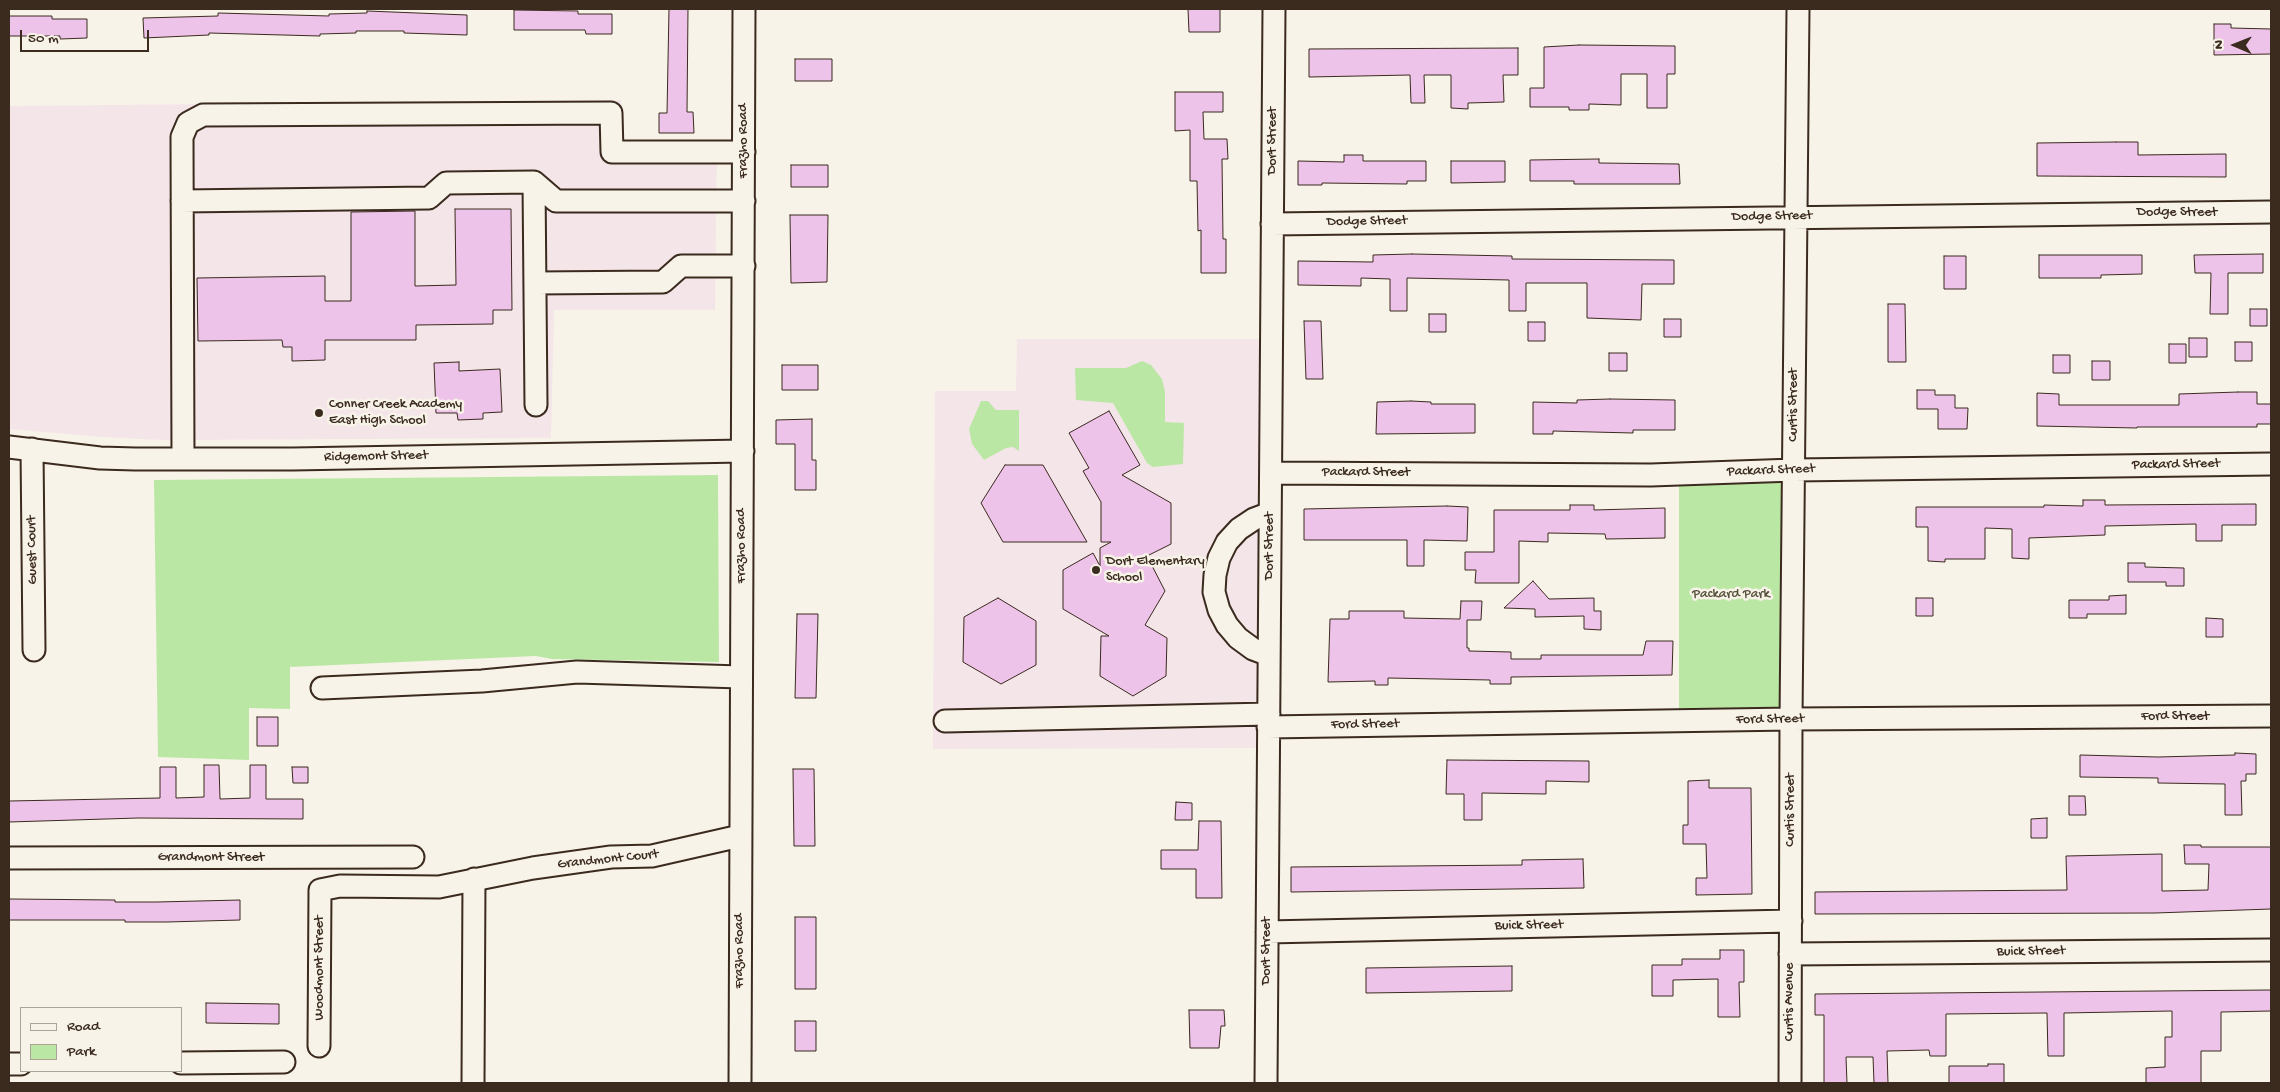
<!DOCTYPE html>
<style>
body{margin:0}
#map{position:relative;width:2280px;height:1092px;overflow:hidden;background:#f7f3e8;font-family:"Gochi Hand",sans-serif}
canvas{display:block}
.frame{position:absolute;inset:0;border:10px solid #3b2a1e;pointer-events:none}
.legend{position:absolute;left:20px;top:1007px;width:162px;height:65px;box-sizing:border-box;background:#f7f3e8;border:1px solid #aca397;margin:0;padding:6px 9px;list-style:none;font-size:15px;color:#3b2a1e}
.legend li{display:flex;align-items:center;gap:10px;height:25px}
.legend b{width:25px;border:1px solid #aca397}
.north{position:absolute;left:2210px;top:20px;width:50px;height:50px;-webkit-text-stroke:4px #f7f3e8;paint-order:stroke;rotate:271deg;font-size:14px;font-weight:700;line-height:20px;text-align:center;color:#3b2a1e}
.north::after{content:'';display:block;margin:auto;width:18px;height:22px;background:#3b2a1e;clip-path:polygon(50% 0,100% 100%,50% 72%,0 100%)}
.scale{position:absolute;left:20px;top:30px;width:129px;height:22px;box-sizing:border-box;border:2px solid #3b2a1e;border-top:0;padding-left:6px;font-size:15px;line-height:18px;white-space:nowrap;color:#3b2a1e;-webkit-text-stroke:4px #f7f3e8;paint-order:stroke}
</style>
<div id="map">
<canvas width="2280" height="1092"></canvas>
<div class="frame"></div>
<ul class="legend">
<li><b style="height:6px;background:#f7f3e8"></b>Road</li>
<li><b style="height:14px;background:#bbe7a5"></b>Park</li>
</ul>
<div class="north">N</div>
<div class="scale">50 m</div>
</div>
<script>
const c = document.querySelector('canvas').getContext('2d');
c.lineJoin = 'round';
function fillPath(path, color) {
  c.fillStyle = color;
  c.fill(path, 'evenodd');
}
function shape(rows) {
  const path = new Path2D();
  for (const r of rows) {
    path.moveTo(r[0], r[1]);
    for (let i = 2; i < r.length; i += 2) path.lineTo(r[i], r[i + 1]);
  }
  return path;
}
function stroke(path, color, width, dash) {
  c.strokeStyle = color;
  c.lineWidth = width;
  c.lineCap = dash ? 'butt' : 'round';
  c.setLineDash(dash || []);
  c.stroke(path);
}
function write(font, color, halo, rows, align = 'center') {
  c.font = font + ' "Gochi Hand",sans-serif';
  c.lineWidth = 5;
  c.setLineDash([]);
  c.textBaseline = 'middle';
  c.strokeStyle = halo;
  c.fillStyle = color;
  for (const [text, x, y, turn = 0] of rows) {
    c.save();
    c.translate(x, y);
    c.rotate((+turn || 0) * Math.PI / 180);
    c.textAlign = isNaN(turn) ? turn : align;
    if (halo) c.strokeText(text, 0, 0);
    c.fillText(text, 0, 0);
    c.restore();
  }
}
const built = shape([
 [621,100,621,145,717,144,715,310,554,310,551,438,163,440,101,437,9,429,9,106],
 [1017,339,1259,339,1258,748,933,749,935,391,1016,391]
]);
const green = shape([
 [1142,361,1151,365,1162,379,1165,392,1165,422,1184,423,1183,464,1153,467,1147,463,1113,403,1076,400,1075,368,1126,368],
 [981,401,988,401,996,410,1019,410,1019,451,1013,447,1006,448,984,460,972,444,969,429],
 [718,475,719,662,552,659,536,656,290,667,290,709,249,708,249,760,158,757,154,480],
 [1679,480,1782,480,1782,710,1679,710]
]);
const building = shape([
 [669,9,688,9,687,112,693,112,694,133,659,133,659,113,667,113,669,9],
 [1188,9,1220,9,1220,32,1189,32,1188,9],
 [514,10,578,11,578,14,612,14,612,34,586,34,585,30,514,30,514,10],
 [367,11,467,15,467,35,404,33,404,31,356,31,356,33,320,34,320,36,209,33,209,35,144,38,143,18,218,16,218,13,329,16,329,14,367,13,367,11],
 [9,16,52,16,52,19,87,19,87,38,60,39,60,36,9,36,9,16],
 [2214,24,2231,24,2231,28,2271,29,2271,54,2214,55,2214,24],
 [1579,45,1675,46,1675,74,1667,74,1667,108,1647,108,1647,74,1621,74,1621,105,1589,104,1589,110,1569,110,1569,107,1530,107,1530,88,1544,88,1544,47,1579,45],
 [1518,48,1518,75,1503,75,1504,102,1468,103,1468,109,1451,108,1451,75,1424,75,1425,103,1411,103,1410,75,1309,77,1309,49,1518,48],
 [795,59,832,59,832,81,795,81,795,59],
 [1175,92,1223,92,1223,112,1203,112,1204,139,1227,139,1228,159,1222,159,1223,239,1226,239,1226,273,1201,273,1201,230,1198,231,1197,181,1190,181,1190,130,1175,131,1175,92],
 [2116,142,2138,142,2138,155,2226,154,2226,177,2037,176,2037,143,2116,142],
 [1344,155,1363,155,1363,161,1426,161,1426,181,1407,181,1407,184,1322,183,1322,185,1298,185,1298,161,1344,162,1344,155],
 [1599,159,1599,163,1679,164,1680,184,1574,184,1574,181,1530,181,1530,160,1599,159],
 [1451,161,1505,161,1505,182,1451,183,1451,161],
 [791,165,828,165,828,187,791,187,791,165],
 [455,209,511,209,512,310,493,310,493,324,416,325,416,340,325,340,325,360,292,361,292,347,283,347,282,340,198,341,197,278,325,276,325,301,351,301,351,212,415,211,415,286,456,285,455,209],
 [790,215,828,215,827,282,791,283,790,215],
 [1412,254,1512,256,1512,259,1674,260,1674,284,1642,284,1641,320,1587,318,1587,283,1526,283,1526,311,1509,311,1509,280,1407,278,1407,311,1390,311,1390,279,1361,278,1361,286,1298,285,1298,261,1373,262,1373,255,1412,254],
 [2263,254,2263,273,2228,273,2228,314,2210,314,2211,273,2195,273,2194,255,2263,254],
 [2039,255,2142,255,2142,274,2101,275,2101,278,2039,278,2039,255],
 [1944,256,1966,256,1966,289,1944,289,1944,256],
 [1888,304,1905,304,1906,362,1888,362,1888,304],
 [2250,309,2267,309,2267,326,2250,326,2250,309],
 [1429,314,1446,314,1446,332,1429,332,1429,314],
 [1664,319,1681,319,1681,337,1664,337,1664,319],
 [1304,321,1321,321,1323,379,1306,379,1304,321],
 [1528,322,1545,322,1545,341,1528,341,1528,322],
 [2189,338,2207,338,2207,357,2189,357,2189,338],
 [2235,342,2252,342,2252,361,2235,361,2235,342],
 [2169,344,2186,344,2186,363,2169,363,2169,344],
 [1609,353,1627,353,1627,371,1609,371,1609,353],
 [2053,355,2070,355,2070,373,2053,373,2053,355],
 [2092,361,2110,361,2110,380,2092,380,2092,361],
 [459,362,459,371,500,369,502,412,483,413,483,419,458,420,457,413,436,413,434,363,459,362],
 [782,365,818,365,818,390,782,390,782,365],
 [1917,390,1935,390,1935,395,1955,395,1955,408,1968,408,1967,429,1938,429,1938,409,1917,409,1917,390],
 [2238,392,2257,392,2257,404,2271,404,2271,424,2257,424,2257,427,2137,427,2137,428,2037,426,2037,393,2059,394,2059,405,2179,405,2179,394,2238,392],
 [1610,399,1675,400,1675,430,1633,430,1633,433,1553,431,1553,434,1533,434,1533,402,1577,403,1577,400,1610,399],
 [1411,401,1431,402,1431,404,1475,404,1475,433,1376,434,1377,402,1411,401],
 [1109,411,1140,465,1122,475,1171,503,1171,544,1147,556,1165,591,1145,625,1167,638,1166,676,1133,696,1100,676,1101,636,1109,636,1063,609,1063,570,1093,553,1100,566,1100,548,1111,542,1101,542,1101,502,1083,471,1089,468,1069,433,1109,411],
 [812,419,812,460,816,460,816,490,795,490,795,444,776,444,776,420,812,419],
 [1005,465,1043,465,1087,542,1003,542,981,503,1005,465],
 [2083,500,2105,500,2105,505,2256,504,2256,525,2222,525,2222,541,2196,541,2196,524,2105,526,2105,535,2029,538,2029,559,2012,558,2012,529,1985,528,1985,559,1945,559,1945,562,1928,561,1928,527,1916,527,1916,507,2044,507,2044,505,2083,506,2083,500],
 [1570,505,1594,505,1594,510,1665,508,1665,538,1606,539,1605,534,1548,533,1548,542,1519,541,1519,583,1475,583,1476,570,1465,570,1465,552,1494,552,1494,510,1570,510,1570,505],
 [1447,506,1468,507,1467,541,1424,540,1424,566,1407,566,1407,540,1304,540,1304,509,1447,506],
 [2128,563,2145,563,2145,567,2184,568,2184,586,2166,586,2166,582,2128,582,2128,563],
 [1533,581,1549,599,1594,598,1594,611,1601,611,1601,630,1584,629,1584,616,1535,617,1535,609,1504,608,1533,581],
 [2126,595,2126,614,2087,614,2087,618,2069,618,2069,600,2109,600,2109,596,2126,595],
 [998,598,1036,621,1036,665,1001,684,963,662,964,617,998,598],
 [1916,598,1933,598,1933,616,1916,616,1916,598],
 [1461,601,1482,601,1481,620,1467,620,1467,648,1469,648,1469,651,1511,652,1511,659,1541,659,1541,655,1643,655,1646,641,1673,641,1672,675,1511,677,1511,684,1490,684,1490,680,1388,678,1388,685,1375,685,1375,681,1328,682,1330,619,1349,619,1349,611,1404,611,1404,618,1460,619,1461,601],
 [797,614,818,614,816,698,795,698,797,614],
 [2206,618,2223,619,2223,637,2206,637,2206,618],
 [257,717,278,717,278,746,257,746,257,717],
 [2235,753,2256,754,2256,774,2246,774,2246,781,2241,781,2242,815,2225,815,2225,784,2158,783,2158,778,2080,777,2080,755,2158,757,2235,755,2235,753],
 [1447,760,1589,761,1589,782,1546,781,1546,794,1482,793,1482,820,1464,820,1464,794,1446,794,1447,760],
 [204,765,219,765,220,799,250,798,250,765,266,765,266,799,303,799,303,819,138,818,9,822,9,801,160,798,160,767,176,767,176,798,204,797,204,765],
 [292,767,308,767,308,783,293,783,292,767],
 [793,769,814,769,815,846,794,846,793,769],
 [1709,780,1709,788,1751,788,1752,894,1696,895,1696,878,1707,878,1706,844,1683,844,1683,825,1688,825,1688,781,1709,780],
 [2069,796,2085,796,2086,815,2069,815,2069,796],
 [1176,802,1192,803,1192,820,1175,820,1176,802],
 [2047,818,2047,838,2031,838,2031,819,2047,818],
 [1199,821,1221,821,1222,898,1196,898,1196,869,1161,869,1161,850,1198,850,1199,821],
 [2184,845,2201,845,2201,847,2271,847,2271,909,2155,913,1815,914,1815,892,2067,890,2066,856,2162,854,2162,891,2208,890,2209,864,2185,864,2184,845],
 [1583,859,1584,888,1291,892,1291,867,1522,865,1522,860,1583,859],
 [9,899,115,900,115,902,157,902,240,900,240,920,167,922,125,922,125,920,9,920,9,899],
 [795,917,816,917,816,989,795,989,795,917],
 [1720,950,1744,950,1744,982,1739,982,1740,1017,1718,1017,1718,979,1673,980,1673,996,1652,996,1652,965,1682,965,1682,959,1720,959,1720,950],
 [1512,966,1512,991,1366,993,1366,968,1512,966],
 [2271,990,2271,1011,2221,1012,2221,1051,2201,1051,2201,1083,2146,1083,2146,1068,2165,1067,2165,1037,2172,1037,2172,1011,2064,1013,2064,1056,2048,1056,2047,1013,1946,1014,1946,1056,1930,1056,1929,1050,1887,1051,1888,1083,1874,1083,1873,1057,1846,1057,1847,1083,1824,1083,1824,1015,1815,1015,1815,994,2271,990],
 [206,1003,279,1004,279,1024,206,1023,206,1003],
 [1189,1010,1224,1010,1225,1026,1221,1026,1219,1048,1190,1048,1189,1010],
 [795,1021,816,1021,816,1051,795,1051,795,1021],
 [1988,1064,2004,1064,2004,1083,1949,1083,1949,1066,1988,1066,1988,1064]
]);
const minor = shape([
 [534,182,536,405],
 [182,201,429,198,446,183,534,182,556,201,744,201],
 [1272,224,2271,212],
 [535,283,663,282,681,266,744,266],
 [9,447,100,458,135,459,293,459,743,451],
 [32,449,34,650],
 [183,459,182,137,188,123,203,115,611,113,612,152,744,152],
 [1271,473,1651,475,1794,470,2271,464],
 [1269,655,1253,649,1238,638,1227,625,1219,610,1214,592,1215,575,1219,558,1227,542,1239,529,1254,519,1270,513],
 [322,688,482,681,577,672,741,677],
 [945,721,1269,714],
 [1268,727,1791,719,2271,716],
 [9,858,413,857],
 [1267,932,1791,921],
 [1790,954,2271,950],
 [319,1046,320,890,340,886,439,887,533,868,611,857,652,856,740,836],
 [181,1063,284,1062],
 [9,1064,21,1064],
 [473,1083,474,879],
 [740,1083,744,9],
 [1266,1083,1274,9],
 [1790,1083,1791,719,1798,9]
]);
const markers = [
 [319,413,5,"#3b2a1e"],
 [1096,570,5,"#3b2a1e"]
];
const streetNames = [
 ["Frazho Road",744,141,-90],
 ["Dort Street",1273,141,-90],
 ["Dodge Street",2177,213],
 ["Dodge Street",1772,217,-1],
 ["Dodge Street",1367,222,-1],
 ["Curtis Street",1794,405,-90],
 ["Ridgemont Street",376,457,-1],
 ["Packard Street",2176,465,-1],
 ["Packard Street",1771,471,-2],
 ["Packard Street",1366,473],
 ["Frazho Road",742,546,-90],
 ["Dort Street",1270,546,-90],
 ["Guest Court",33,550,-91],
 ["Ford Street",2175,717],
 ["Ford Street",1770,720,-1],
 ["Ford Street",1365,725,-1],
 ["Curtis Street",1791,810,-90],
 ["Grandmont Street",211,858],
 ["Grandmont Court",608,860,-6],
 ["Buick Street",1529,926,-1],
 ["Frazho Road",740,951,-90],
 ["Dort Street",1267,951,-90],
 ["Buick Street",2031,952,-1],
 ["Woodmont Street",320,968,-90],
 ["Curtis Avenue",1790,1002,-90]
];
const poiNames = [
 ["Conner Creek Academy",329,405],
 ["East High School",329,421],
 ["Dort Elementary",1106,562],
 ["School",1106,578]
];
const parkNames = [
 ["Packard Park",1731,595]
];
fillPath(built, '#f4e5e8');
fillPath(green, '#bbe7a5');
fillPath(building, '#eec3e9');
stroke(building, '#3b2a1e', 1);
stroke(minor, '#3b2a1e', 25);
stroke(minor, '#f7f3e8', 21);
for (const [x, y, r, color] of markers) {
  const dot = new Path2D();
  dot.arc(x, y, r, 0, 2 * Math.PI);
  c.fillStyle = color;
  c.fill(dot);
  stroke(dot, '#f7f3e8', 2);
}
write('14px', '#3b2a1e', '#f7f3e8', streetNames);
write('14px', '#3b2a1e', '#f7f3e8', poiNames, 'left');
write('14px', '#555039', '#f7f3e8', parkNames);
</script>
